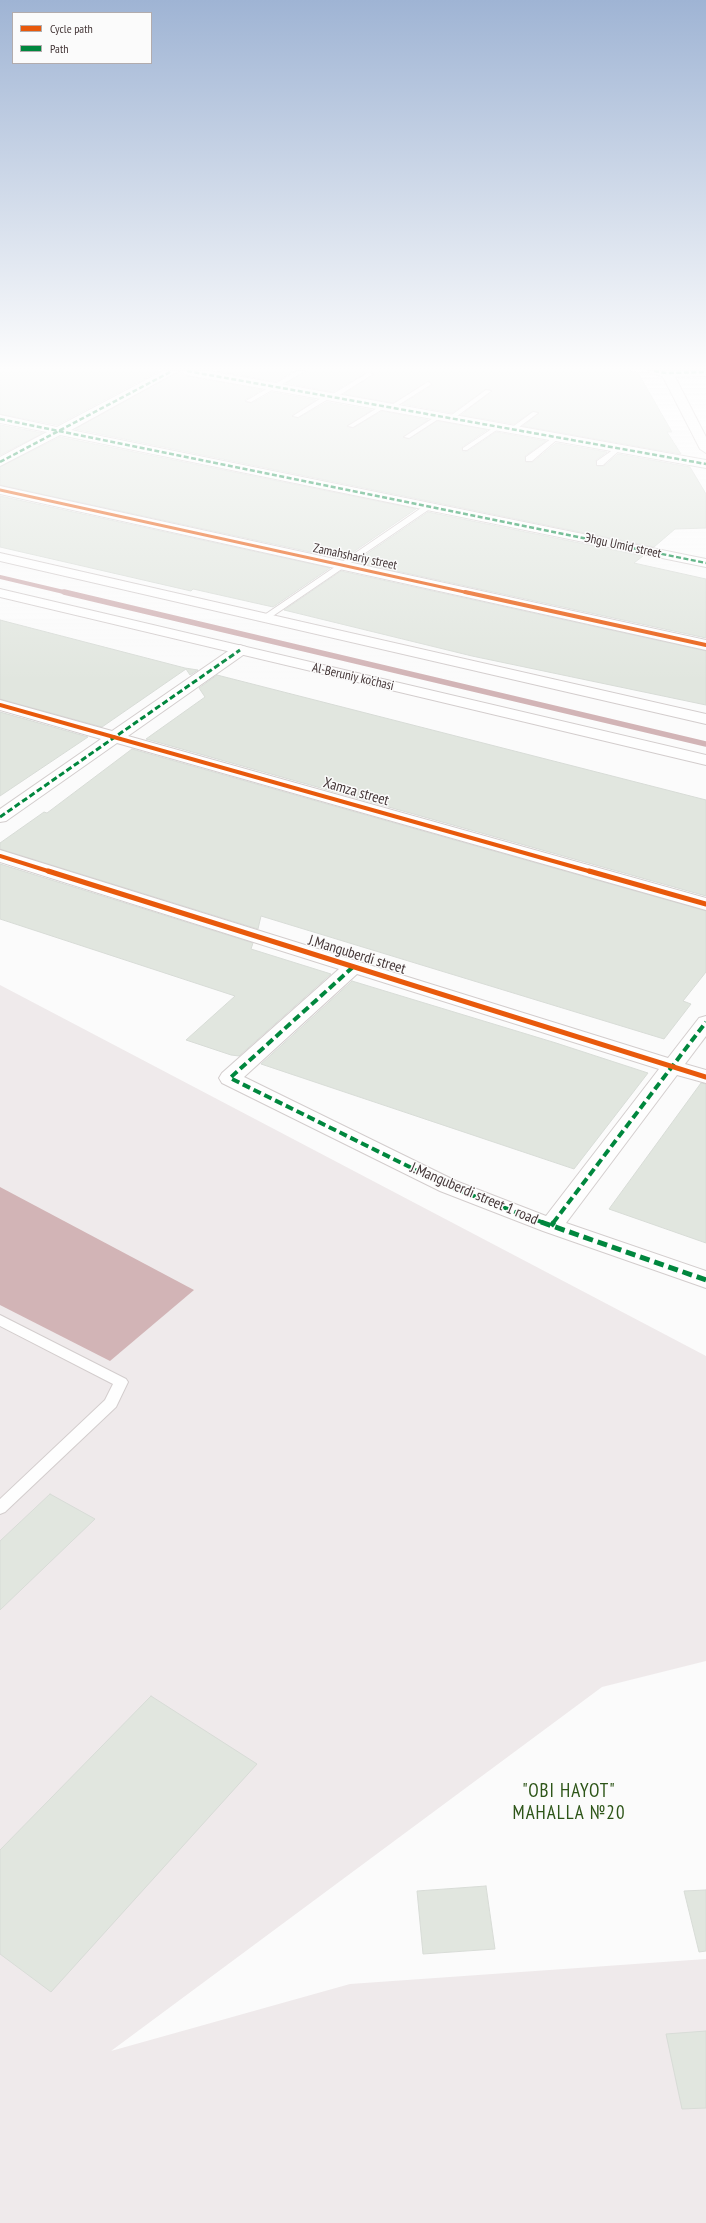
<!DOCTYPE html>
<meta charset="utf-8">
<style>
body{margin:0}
#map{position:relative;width:706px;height:2223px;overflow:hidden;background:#fbfbfb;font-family:"PT Sans Narrow",sans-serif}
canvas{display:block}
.legend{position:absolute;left:12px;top:12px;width:140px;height:52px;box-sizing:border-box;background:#fbfbfb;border:1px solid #b2acad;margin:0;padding:5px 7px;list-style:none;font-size:12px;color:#443637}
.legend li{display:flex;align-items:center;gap:8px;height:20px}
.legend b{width:20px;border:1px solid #b2acad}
</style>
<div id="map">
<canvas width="706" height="2223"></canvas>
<ul class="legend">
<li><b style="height:5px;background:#e8590c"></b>Cycle path</li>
<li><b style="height:5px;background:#00873e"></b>Path</li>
</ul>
</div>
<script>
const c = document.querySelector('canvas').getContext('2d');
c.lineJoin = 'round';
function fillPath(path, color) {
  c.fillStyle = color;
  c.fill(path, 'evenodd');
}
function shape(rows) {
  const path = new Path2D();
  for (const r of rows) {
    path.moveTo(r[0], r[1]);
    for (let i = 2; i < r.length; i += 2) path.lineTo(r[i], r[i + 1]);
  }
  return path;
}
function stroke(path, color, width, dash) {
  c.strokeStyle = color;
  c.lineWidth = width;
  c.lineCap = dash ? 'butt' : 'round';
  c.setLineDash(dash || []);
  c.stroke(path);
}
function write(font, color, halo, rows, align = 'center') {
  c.font = font + ' "PT Sans Narrow",sans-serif';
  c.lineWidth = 3;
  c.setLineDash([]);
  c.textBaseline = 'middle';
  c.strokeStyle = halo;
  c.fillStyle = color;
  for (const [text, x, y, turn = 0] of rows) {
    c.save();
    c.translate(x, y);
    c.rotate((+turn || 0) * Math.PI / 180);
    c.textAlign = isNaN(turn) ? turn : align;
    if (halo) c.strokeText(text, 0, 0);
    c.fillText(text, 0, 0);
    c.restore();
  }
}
const built = shape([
 [0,985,706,1356,706,1661,602,1687,111,2051,350,1984,706,1959,706,2223,0,2223]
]);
const water = shape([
 [0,1187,194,1290,110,1361,0,1305]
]);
const streamFar1 = shape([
 [0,577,68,593]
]);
const stream = shape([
 [64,592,706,744]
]);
const building = shape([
 [0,371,159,371,57,425,0,414,0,371],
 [180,371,187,376,262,390,245,400,246,402,252,403,272,392,316,400,292,416,298,418,327,402,372,410,347,426,353,428,382,411,428,420,403,437,409,439,437,421,487,430,462,447,463,452,468,451,496,432,546,441,525,456,526,462,533,462,556,443,607,452,596,460,597,466,604,466,618,454,690,467,706,494,706,528,675,529,654,547,75,429,180,371],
 [218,371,294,371,276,382,218,371],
 [306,371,630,371,638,373,672,432,667,432,681,454,523,426,539,413,533,411,514,424,461,415,492,391,486,389,452,413,402,404,431,386,432,384,429,381,393,403,344,394,374,374,368,372,333,392,286,383,306,371],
 [0,425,43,433,0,455,0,425],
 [60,437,416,509,343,559,0,485,0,467,60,437],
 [0,496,330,568,273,607,193,589,191,591,0,547,0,496],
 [428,512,643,556,634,563,706,579,706,638,355,562,428,512],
 [341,571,706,651,706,705,472,656,284,610,341,571],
 [0,620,185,668,198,670,190,675,186,669,102,727,0,699,0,620],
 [217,675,706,800,706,896,146,739,205,697,199,688,217,675],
 [0,712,88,737,0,796,0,712],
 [132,749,706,911,706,972,683,1001,691,1004,664,1039,261,916,258,929,0,849,0,843,44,812,47,813,132,749],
 [0,864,253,943,251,949,331,974,239,1056,231,1055,186,1040,235,996,0,919,0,864],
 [352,981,556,1043,648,1073,574,1169,261,1064,352,981],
 [701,1083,706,1084,706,1243,609,1209,701,1083],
 [50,1494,95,1519,0,1610,0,1541,50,1494],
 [151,1696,257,1764,51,1992,0,1954,0,1850,151,1696],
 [486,1886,495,1949,423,1954,417,1891,486,1886],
 [706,1890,706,1951,699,1952,684,1891,706,1890],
 [706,2031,706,2108,682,2109,666,2034,706,2031]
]);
const service = shape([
 [297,371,305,371,251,402,246,401,297,371],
 [368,373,373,374,335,398,330,398,298,417,293,416,326,395,331,395,368,373],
 [428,382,431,384,430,385,392,409,387,408,428,382],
 [486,390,491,391,453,419,449,419,449,417,486,390],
 [384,404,387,406,386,407,353,427,348,426,384,404],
 [533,412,538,413,515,430,511,430,511,428,533,412],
 [438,415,443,416,409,438,404,437,438,415],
 [496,426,501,427,467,450,463,450,463,448,496,426],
 [555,436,560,437,532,461,526,461,526,457,555,436],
 [617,447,622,448,603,465,597,465,597,461,617,447],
 [427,504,434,506,267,620,260,618,427,504],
 [0,1315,126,1379,128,1382,116,1407,5,1512,0,1514,0,1499,105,1400,113,1384,0,1326,0,1315]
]);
const minor = shape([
 [163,371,178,371,71,430,706,559,706,567,60,435,0,466,0,457,47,432,0,423,0,415,57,427,163,371],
 [181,371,208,371,706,460,706,468,187,375,181,371],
 [648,371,706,371,706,376,667,377,650,373,648,371],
 [0,486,706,640,706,650,0,494,0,486],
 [240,645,246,647,248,650,246,653,128,736,706,898,706,910,117,743,6,821,0,822,0,809,101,739,0,710,0,700,112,731,234,647,240,645],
 [0,850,668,1058,699,1018,706,1016,706,1036,685,1064,706,1070,706,1083,677,1075,566,1223,706,1271,706,1288,543,1231,440,1191,222,1083,219,1078,222,1073,339,969,0,862,0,850],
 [357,974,659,1069,546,1216,456,1181,244,1077,357,974]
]);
const tertiary = shape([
 [660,371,672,371,706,437,706,453,700,449,660,371]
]);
const secondary = shape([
 [0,553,706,714,706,724,0,561,0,553],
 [0,589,706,755,706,765,0,597,0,589]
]);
const quietFar3 = shape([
 [187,371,706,464],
 [654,371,667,373,706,372],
 [0,419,706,563],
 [0,462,172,371]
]);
const quietFar2 = shape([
 [0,817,240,650]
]);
const quietFar1 = shape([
 [353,967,230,1078,448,1186,544,1223],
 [553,1223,706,1022]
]);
const quiet = shape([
 [541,1222,706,1280],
 [551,1226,554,1222]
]);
const cyclewayFar2 = shape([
 [0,490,469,593]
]);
const cyclewayFar1 = shape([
 [465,592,706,645],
 [0,705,592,872],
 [0,856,51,872]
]);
const cycleway = shape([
 [48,871,706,1077],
 [589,871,706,904]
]);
const farStreetnames = [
 ["Эhgu Umid street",623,546,12],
 ["Zamahshariy street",355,557,12],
 ["Al-Beruniy ko’chasi",353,677,13]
];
const streetNames = [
 ["Xamza street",356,792,16],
 ["J.Manguberdi street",357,955,17],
 ["J.Manguberdi street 1 road",474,1194,23]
];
const nearNeighbourhoodnames = [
 ["\"OBI HAYOT\"",569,1792],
 ["MAHALLA №20",569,1814]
];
fillPath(built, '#efeaeb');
fillPath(water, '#d2b4b6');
stroke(streamFar1, '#d2b4b6', 4);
stroke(stream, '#d2b4b6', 5.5);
fillPath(building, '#e1e6df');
stroke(building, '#d8dcd7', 1);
stroke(service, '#d3cdcd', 2);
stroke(minor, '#d3cdcd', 2);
stroke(tertiary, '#d3cdcd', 2);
stroke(secondary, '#d3cdcd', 2);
fillPath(service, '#fefefe');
fillPath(minor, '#fefefe');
fillPath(tertiary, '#fefefe');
fillPath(secondary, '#fefefe');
stroke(quietFar3, '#00873e', 2.5, [5, 2.5]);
stroke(quietFar2, '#00873e', 3, [6, 3]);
stroke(quietFar1, '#00873e', 4, [8, 4]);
stroke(quiet, '#00873e', 5, [10, 5]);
stroke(cyclewayFar2, '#e8590c', 3);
stroke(cyclewayFar1, '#e8590c', 4);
stroke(cycleway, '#e8590c', 5);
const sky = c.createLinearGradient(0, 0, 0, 682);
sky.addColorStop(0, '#9fb4d4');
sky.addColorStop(0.54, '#fdfdfd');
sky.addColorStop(1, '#fdfdfd00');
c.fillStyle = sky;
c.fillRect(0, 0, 706, 682);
write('13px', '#443637', '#fbfbfb', farStreetnames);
write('15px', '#443637', '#fbfbfb', streetNames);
c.letterSpacing = '1px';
write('19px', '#2d5518', '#fbfbfb', nearNeighbourhoodnames);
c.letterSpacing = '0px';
</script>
